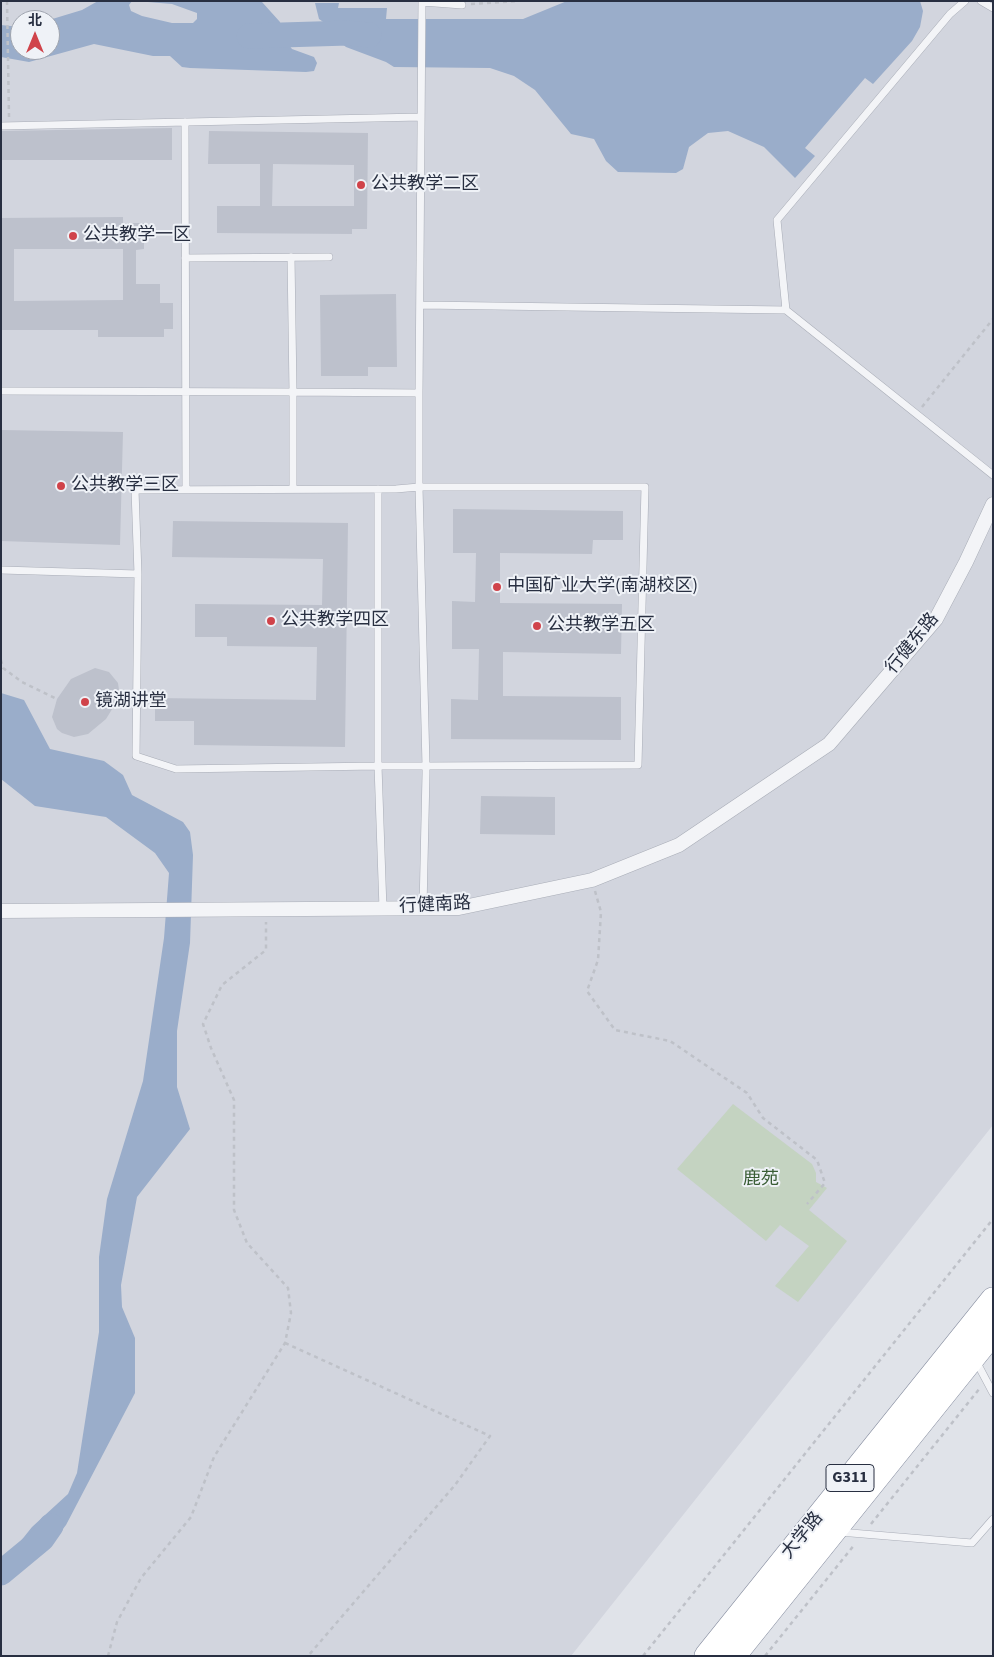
<!DOCTYPE html>
<meta charset="utf-8">
<style>
body{margin:0}
#map{position:relative;width:994px;height:1657px;overflow:hidden;background:#e0e3e9;font-family:"Source Sans 3","Noto Sans SC",sans-serif}
canvas{display:block}
.frame{position:absolute;inset:0;border:2px solid #282f41;pointer-events:none}
.north{position:absolute;left:10px;top:10px;width:50px;height:50px;box-sizing:border-box;background:#eff2f7;border:1px solid #9fa4ae;border-radius:50%;rotate:0deg;font-size:14px;font-weight:700;line-height:20px;text-align:center;color:#282f41}
.north::after{content:'';display:block;margin:auto;width:18px;height:22px;background:#d0434a;clip-path:polygon(50% 0,100% 100%,50% 72%,0 100%)}
</style>
<div id="map">
<canvas width="994" height="1657"></canvas>
<div class="frame"></div>
<div class="north">北</div>
</div>
<script>
const c = document.querySelector('canvas').getContext('2d');
c.lineJoin = 'round';
function fillPath(path, color) {
  c.fillStyle = color;
  c.fill(path, 'evenodd');
}
function shape(rows) {
  const path = new Path2D();
  for (const r of rows) {
    path.moveTo(r[0], r[1]);
    for (let i = 2; i < r.length; i += 2) path.lineTo(r[i], r[i + 1]);
  }
  return path;
}
function stroke(path, color, width, dash) {
  c.strokeStyle = color;
  c.lineWidth = width;
  c.lineCap = dash ? 'butt' : 'round';
  c.setLineDash(dash || []);
  c.stroke(path);
}
function write(font, color, halo, rows, align = 'center') {
  c.font = font + ' "Source Sans 3","Noto Sans SC",sans-serif';
  c.lineWidth = 4;
  c.setLineDash([]);
  c.textBaseline = 'middle';
  c.strokeStyle = halo;
  c.fillStyle = color;
  for (const [text, x, y, turn = 0] of rows) {
    c.save();
    c.translate(x, y);
    c.rotate((+turn || 0) * Math.PI / 180);
    c.textAlign = isNaN(turn) ? turn : align;
    if (halo) c.strokeText(text, 0, 0);
    c.fillText(text, 0, 0);
    c.restore();
  }
}
const built = shape([
 [1,1,993,1,993,1125,571,1656,1,1656],
 [20,20,50,20,50,50,20,50]
]);
const green = shape([
 [733,1104,812,1164,816,1173,816,1182,827,1188,809,1210,847,1241,798,1302,775,1286,809,1246,780,1225,766,1241,677,1169]
]);
const water = shape([
 [98,1,132,1,129,5,131,11,142,16,172,23,193,23,197,19,197,13,172,4,136,1,262,2,280,22,283,37,292,49,314,57,317,63,314,71,306,72,190,68,182,67,170,56,153,56,94,44,29,62,1,57,1,25,20,27,20,50,50,50,49,20,82,10],
 [567,1,920,1,923,11,920,27,912,41,873,84,865,78,805,148,815,156,795,178,764,147,728,131,708,133,689,147,683,169,676,173,618,172,606,161,594,139,571,134,535,90,514,76,490,68,394,67,386,62,346,47,340,42,332,28,319,19,315,3,339,3,338,8,387,8,386,19,523,19],
 [1,693,24,700,50,749,104,761,123,775,132,795,183,822,190,832,193,855,190,943,177,1031,177,1087,190,1129,137,1197,121,1285,122,1307,135,1338,135,1393,66,1525,44,1553,16,1547,32,1527,68,1494,77,1473,99,1332,99,1257,107,1199,143,1081,164,938,169,873,155,853,106,817,35,806,1,779]
]);
const river = shape([
 [249,36,348,33,369,35],
 [1,1573,42,1539,51,1526]
]);
const building = shape([
 [172,128,172,160,1,160,1,131],
 [209,131,368,133,367,229,352,229,352,234,217,233,217,206,260,206,260,164,208,164],
 [273,164,354,165,354,206,272,206],
 [123,217,123,223,144,223,144,249,136,250,136,284,160,284,160,303,173,303,173,329,164,329,164,337,98,337,98,330,1,330,1,218],
 [14,249,123,249,123,300,14,301],
 [396,294,397,367,368,367,368,376,321,376,320,295],
 [1,430,123,432,120,545,1,541],
 [453,509,623,511,623,540,593,540,592,554,500,553,500,603,622,604,621,654,503,652,503,696,621,697,621,740,451,739,451,699,478,700,479,649,452,649,452,601,475,602,476,553,453,553],
 [173,521,348,523,345,747,194,745,194,721,155,721,155,698,316,700,317,647,227,646,227,637,195,637,195,604,322,605,323,559,172,557],
 [95,668,109,672,118,683,119,690,114,706,106,719,88,734,74,737,62,733,57,729,52,717,57,699,71,679],
 [481,796,555,797,555,835,480,834]
]);
const path = shape([
 [7,1,9,117],
 [471,4,519,1],
 [922,407,993,319],
 [1,660,3,668,22,682,57,699],
 [114,706,128,706],
 [595,891,601,912,598,960,587,991,615,1030,670,1041,747,1093,763,1118,817,1160,825,1183,807,1204],
 [285,1343,490,1436,455,1485,308,1656],
 [871,1524,980,1388],
 [108,1656,117,1622,141,1578,191,1517,214,1457,285,1343,291,1313,288,1288,247,1243,234,1210,234,1100,211,1048,203,1024,222,985,266,950,266,922],
 [643,1656,993,1219],
 [765,1656,855,1544]
]);
const lane = shape([
 [981,1,993,8],
 [185,122,186,490],
 [1,126,421,117],
 [185,258,329,257],
 [421,305,786,310,993,475],
 [786,310,777,220,950,14,965,1],
 [1,391,293,392,291,257],
 [419,393,422,2,462,5],
 [378,489,378,766,383,909],
 [1,570,138,574,135,490,396,489,419,487,419,393,293,392,293,489],
 [138,574,136,756,176,769,378,766,426,766,638,765,645,487,419,487,426,766,426,774,423,908],
 [976,1361,993,1393],
 [839,1532,972,1543,993,1519]
]);
const street = shape([
 [1,911,459,908,592,880,679,845,829,744,936,619,966,562,993,504]
]);
const highway = shape([
 [707,1656,993,1300],
 [733,1656,993,1332]
]);
const markers = [
 [361,185,5,"#d0434a"],
 [73,236,5,"#d0434a"],
 [61,486,5,"#d0434a"],
 [497,587,5,"#d0434a"],
 [271,621,5,"#d0434a"],
 [537,626,5,"#d0434a"],
 [85,702,5,"#d0434a"]
];
const shields = [
 [850,1478,48]
];
const shieldNames = [
 ["G311",850,1478]
];
const poiNames = [
 ["公共教学二区",371,185],
 ["公共教学一区",83,236],
 ["公共教学三区",71,486],
 ["中国矿业大学(南湖校区)",507,587],
 ["公共教学四区",281,621],
 ["公共教学五区",547,626],
 ["镜湖讲堂",95,702]
];
const streetNames = [
 ["行健东路",913,644,-51],
 ["行健南路",435,906,-3],
 ["大学路",803,1536,-51]
];
const parkNames = [
 ["鹿苑",761,1180]
];
fillPath(built, '#d2d5de');
fillPath(green, '#c4d3c1');
fillPath(water, '#9aadca');
stroke(river, '#9aadca', 25);
fillPath(building, '#bdc1cc');
stroke(lane, '#a9adb7', 8);
stroke(street, '#a9adb7', 15);
stroke(highway, '#878ea0', 26);
stroke(path, '#bec1c8', 2.5, [4, 4]);
stroke(lane, '#f3f4f7', 7);
stroke(street, '#f3f4f7', 14);
stroke(highway, '#fff', 25);
for (const [x, y, r, color] of markers) {
  const dot = new Path2D();
  dot.arc(x, y, r, 0, 2 * Math.PI);
  c.fillStyle = color;
  c.fill(dot);
  stroke(dot, '#eff2f7', 2);
}
for (const [x, y, w] of shields) {
  const box = new Path2D();
  box.roundRect(x - w / 2, y - 13.5, w, 27, 4);
  c.fillStyle = '#eff2f7';
  c.fill(box);
  stroke(box, '#282f41', 1);
}
write('bold 16px', '#282f41', null, shieldNames);
write('18px', '#282f41', '#eff2f7', poiNames, 'left');
write('18px', '#282f41', '#eff2f7', streetNames);
write('18px', '#395d35', '#eff2f7', parkNames);
</script>
